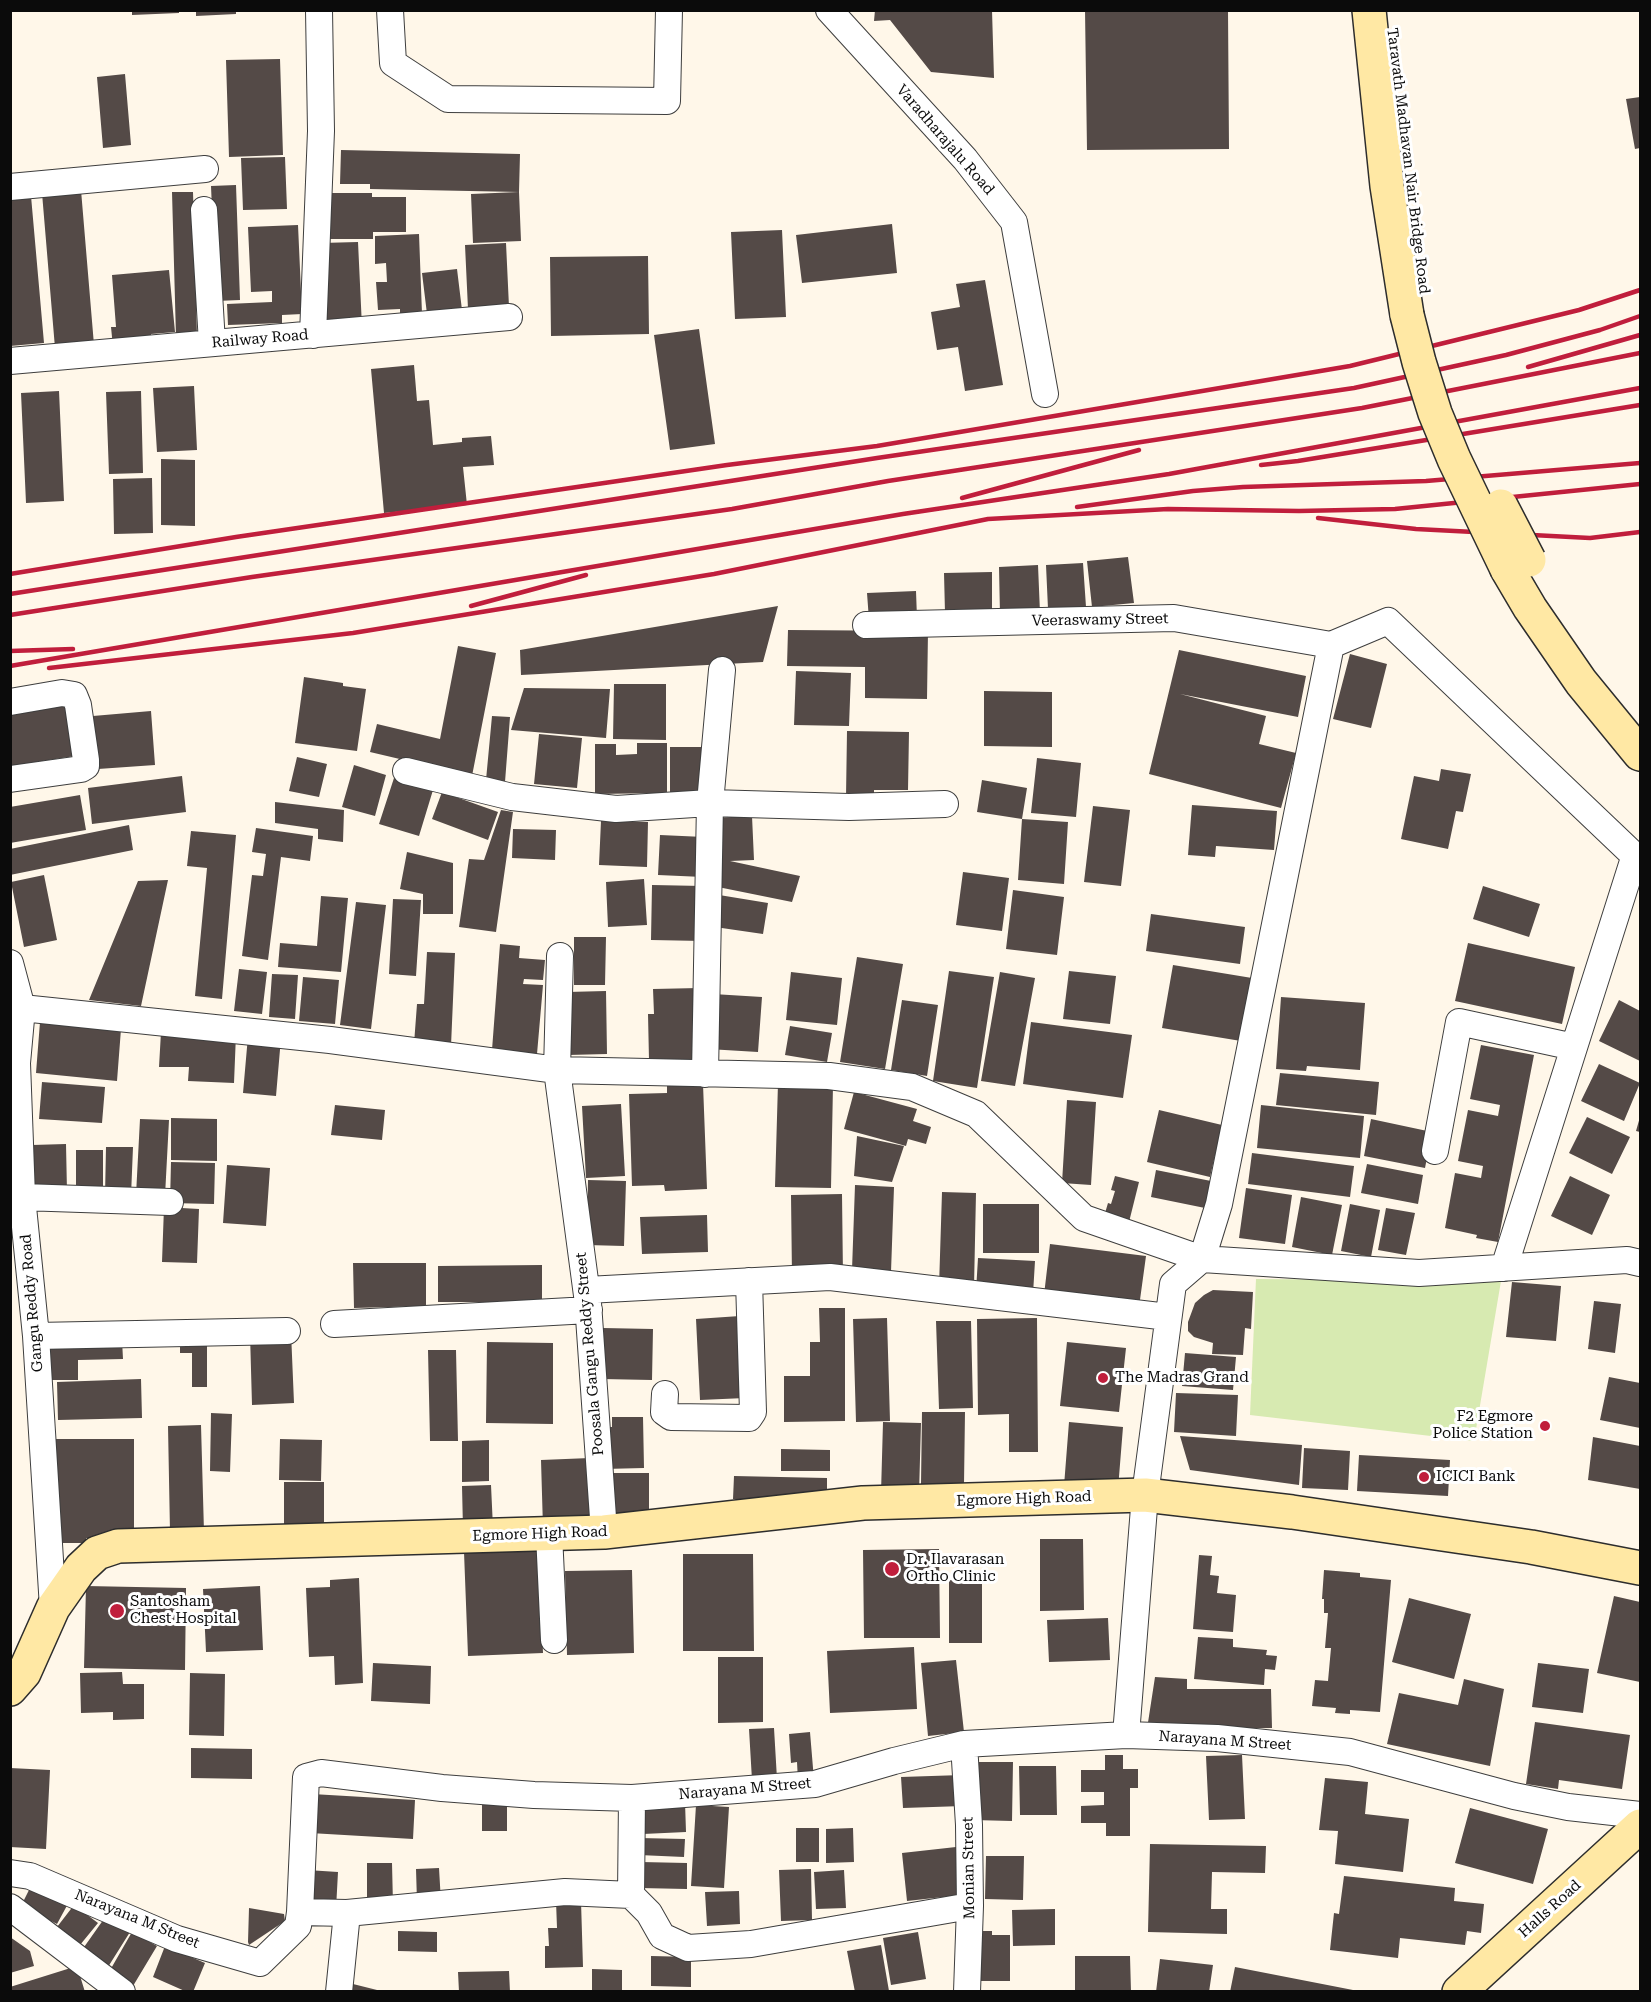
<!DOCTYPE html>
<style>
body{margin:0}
#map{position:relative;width:1651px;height:2002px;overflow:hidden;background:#fff7e9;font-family:"Roboto Serif",serif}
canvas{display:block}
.frame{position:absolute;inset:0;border:12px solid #0b0b0b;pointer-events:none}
</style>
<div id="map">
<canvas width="1651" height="2002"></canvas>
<div class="frame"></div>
</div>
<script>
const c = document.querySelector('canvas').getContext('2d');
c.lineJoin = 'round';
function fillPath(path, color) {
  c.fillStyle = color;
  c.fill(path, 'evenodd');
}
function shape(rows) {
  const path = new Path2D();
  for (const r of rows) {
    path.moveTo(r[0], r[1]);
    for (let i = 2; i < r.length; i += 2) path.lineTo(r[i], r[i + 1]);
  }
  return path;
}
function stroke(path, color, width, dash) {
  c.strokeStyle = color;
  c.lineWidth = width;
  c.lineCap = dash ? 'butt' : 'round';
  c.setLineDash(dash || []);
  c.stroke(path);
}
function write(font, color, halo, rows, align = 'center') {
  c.font = font + ' "Roboto Serif",serif';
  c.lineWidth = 6;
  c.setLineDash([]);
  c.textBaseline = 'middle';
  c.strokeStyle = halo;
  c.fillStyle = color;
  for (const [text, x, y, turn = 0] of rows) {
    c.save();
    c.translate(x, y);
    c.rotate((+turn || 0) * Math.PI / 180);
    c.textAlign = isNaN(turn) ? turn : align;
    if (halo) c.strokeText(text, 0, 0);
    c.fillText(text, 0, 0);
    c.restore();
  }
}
const green = shape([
 [1256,1279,1501,1281,1474,1441,1250,1415]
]);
const building = shape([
 [132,10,179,10,179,13,132,15],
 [196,10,236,10,236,14,196,16],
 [875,10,992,10,994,78,931,72,890,20,874,21],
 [1085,10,1228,10,1229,149,1087,150],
 [280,59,283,155,229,157,226,60],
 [125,74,131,145,103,148,97,77],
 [1640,97,1640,148,1635,149,1626,99],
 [341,150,520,154,519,192,370,189,370,184,340,184],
 [285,157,287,209,243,210,241,158],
 [236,185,240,300,216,301,211,186],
 [81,190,94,345,55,348,42,193],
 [172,192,193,192,197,336,176,337],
 [519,192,521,241,473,243,471,194],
 [329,193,372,193,372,197,406,197,406,232,373,232,373,239,329,239],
 [31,196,44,343,10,346,10,198],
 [892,224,897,273,802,283,796,235],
 [298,225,302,314,282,315,282,323,228,325,227,304,272,302,272,291,251,292,248,227],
 [782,230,786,317,735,319,731,232],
 [419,234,422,314,400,315,400,309,378,310,376,282,387,282,386,263,375,264,375,236],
 [358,242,362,327,327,328,321,243],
 [506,243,509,307,468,309,465,245],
 [648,256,649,334,551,336,550,257],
 [457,269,462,310,427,314,422,273],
 [169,270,175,332,151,334,151,340,113,347,111,327,116,327,112,275],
 [985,280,1003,385,965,391,958,347,937,350,931,312,960,307,956,284],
 [699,329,715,444,670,450,654,335],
 [414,365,417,401,429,400,433,445,462,442,462,438,491,436,494,465,463,467,467,505,384,513,371,369],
 [194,386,197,450,157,452,153,388],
 [59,391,64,501,26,503,21,393],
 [141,391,143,473,109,474,106,392],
 [161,459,195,460,195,526,161,525],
 [152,478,153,533,114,534,113,479],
 [1128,557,1134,603,1092,607,1087,561],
 [1083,563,1086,607,1048,609,1046,565],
 [1038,565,1040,613,1000,615,999,567],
 [992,572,992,612,945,613,944,573],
 [916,591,917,618,869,620,867,593],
 [778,606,763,662,521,675,520,650],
 [788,630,928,631,927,699,865,698,865,667,787,666],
 [458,646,496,653,472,776,370,752,377,724,440,739],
 [1179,650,1306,676,1298,717,1180,694,1266,716,1259,744,1296,753,1281,808,1149,774],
 [1350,654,1387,664,1371,728,1333,719],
 [796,671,851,673,849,726,794,725],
 [304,677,343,683,343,686,366,689,357,751,295,743],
 [614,684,666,684,666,740,613,739],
 [524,688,610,689,606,738,511,730],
 [984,691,1052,692,1052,747,984,746],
 [67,699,75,756,10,766,10,707],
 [151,711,155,765,98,769,93,716],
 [492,716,510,717,505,782,486,780],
 [847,731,909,732,908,790,874,790,874,797,846,797],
 [539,734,582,738,577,788,534,784],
 [637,743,667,743,667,793,595,794,595,744,616,744,616,755,637,754],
 [670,747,703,747,701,793,670,792],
 [297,757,327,764,319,797,289,791],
 [1037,758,1081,763,1076,817,1031,813],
 [354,765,386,775,375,816,342,807],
 [1441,769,1471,774,1463,812,1456,811,1448,849,1401,839,1414,776,1439,781],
 [182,776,186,812,92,824,88,788],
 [394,778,433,790,419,836,379,824],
 [982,780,1027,788,1022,819,1068,822,1064,884,1018,880,1022,819,977,812],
 [442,792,498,812,488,840,432,819],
 [80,795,86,830,10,843,10,807],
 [275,802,344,810,343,842,318,839,318,829,275,823],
 [1192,805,1277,811,1274,850,1216,846,1215,857,1188,855],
 [1093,806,1130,810,1121,886,1084,882],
 [501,810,513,812,496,932,459,927,469,859,484,860],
 [752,816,754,860,730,861,800,876,792,902,713,886,711,818],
 [601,821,648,822,647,867,599,865],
 [129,825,133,850,10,875,10,849],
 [256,828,313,836,310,861,281,857,268,960,242,956,252,875,263,876,266,854,252,852],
 [513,829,556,830,555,860,512,858],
 [191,831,236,835,222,999,195,996,207,868,187,866],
 [660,835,704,837,703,877,658,875],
 [407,852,453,863,453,914,423,914,423,894,400,889],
 [963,872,1009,878,1002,931,956,925],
 [44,875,57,940,24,947,11,882],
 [644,879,647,925,608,927,606,882],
 [168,880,141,1006,89,1000,138,881],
 [652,885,703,886,703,941,651,940],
 [1483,886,1540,904,1529,937,1473,919],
 [1013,890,1064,897,1057,955,1006,949],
 [713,894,768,903,763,934,708,926],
 [321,896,348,898,341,972,278,967,280,943,317,946],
 [393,899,421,900,416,976,389,974],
 [356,902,386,905,371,1029,340,1025],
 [1151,914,1245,927,1240,964,1146,951],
 [574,937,606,937,605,985,574,985],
 [1468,943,1575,967,1562,1024,1455,1001],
 [500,944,520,946,519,958,545,960,543,980,524,979,523,984,543,985,537,1054,492,1050],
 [427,952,455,953,451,1046,414,1044,417,1004,424,1004],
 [857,957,903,964,885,1069,840,1062],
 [1173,965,1252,978,1241,1041,1162,1028],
 [239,969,267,972,262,1014,234,1011],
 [949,971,994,977,977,1088,933,1081],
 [1069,971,1116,976,1110,1024,1063,1019],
 [791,972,842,978,837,1025,786,1020],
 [1000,972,1035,978,1015,1086,981,1081],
 [272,974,298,975,295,1019,269,1017],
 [303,977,339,980,335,1024,299,1021],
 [699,988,700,1059,649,1060,648,1014,654,1014,653,989],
 [606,991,607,1054,568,1055,567,992],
 [713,994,762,997,758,1052,708,1049],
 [1281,997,1365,1003,1360,1070,1307,1066,1306,1071,1276,1069],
 [902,1000,938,1005,927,1076,891,1070],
 [1619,1000,1640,1011,1640,1061,1599,1041],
 [40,1022,121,1029,117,1081,36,1073],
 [1031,1022,1132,1035,1123,1098,1023,1084],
 [790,1026,832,1033,827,1062,785,1055],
 [161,1032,236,1034,234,1083,188,1081,189,1067,159,1067],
 [248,1036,281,1038,276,1096,243,1093],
 [1481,1045,1534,1055,1498,1242,1476,1238,1477,1235,1445,1228,1455,1173,1481,1178,1483,1166,1458,1161,1468,1110,1498,1116,1500,1105,1470,1099],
 [1599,1064,1640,1083,1624,1121,1581,1101],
 [1280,1073,1379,1082,1376,1115,1276,1105],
 [42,1082,105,1087,102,1123,39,1119],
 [778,1083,833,1085,831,1188,775,1187],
 [703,1084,707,1189,665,1191,664,1185,632,1186,629,1094,667,1093,667,1085],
 [854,1092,917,1109,913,1121,931,1127,926,1144,908,1139,906,1146,844,1129],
 [1067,1100,1096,1102,1091,1185,1062,1183],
 [621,1104,625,1176,586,1178,582,1106],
 [335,1105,385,1110,382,1140,331,1135],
 [1261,1105,1364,1116,1360,1158,1257,1148],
 [1159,1110,1222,1125,1210,1177,1147,1162],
 [1587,1117,1630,1137,1612,1174,1569,1153],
 [1640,1117,1640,1132,1636,1131],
 [171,1118,217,1119,217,1161,171,1160],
 [140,1119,169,1120,165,1196,136,1195],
 [1371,1119,1432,1132,1425,1168,1364,1156],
 [857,1136,904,1146,892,1182,854,1176],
 [66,1144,67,1192,32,1192,32,1145],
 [106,1147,133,1147,131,1196,105,1196],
 [76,1150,103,1150,103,1194,76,1193],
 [1252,1153,1354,1166,1350,1197,1248,1184],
 [171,1162,215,1163,214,1204,170,1203],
 [1367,1164,1423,1175,1418,1204,1361,1193],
 [227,1165,270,1168,266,1226,223,1223],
 [1156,1170,1211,1181,1205,1208,1151,1197],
 [1115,1176,1139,1182,1128,1226,1103,1220,1108,1203,1111,1204,1115,1191,1111,1190],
 [1570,1176,1610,1195,1592,1235,1551,1216],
 [588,1180,626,1181,624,1246,587,1245],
 [855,1185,894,1187,891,1272,852,1270],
 [1246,1188,1292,1195,1285,1244,1239,1238],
 [942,1192,976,1193,974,1287,939,1287],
 [842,1194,843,1277,792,1277,791,1195],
 [1301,1197,1342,1205,1332,1255,1292,1247],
 [983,1204,1039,1204,1039,1253,983,1253],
 [1350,1204,1380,1210,1371,1257,1341,1251],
 [164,1207,199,1209,197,1263,162,1262],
 [1386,1208,1415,1213,1406,1255,1378,1250],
 [707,1215,708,1252,642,1254,640,1217],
 [1050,1244,1146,1256,1139,1307,1044,1295],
 [978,1258,1035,1261,1033,1294,976,1291],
 [353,1263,426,1263,426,1306,354,1308],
 [542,1265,542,1302,438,1302,438,1266],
 [1512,1282,1561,1286,1556,1341,1506,1337],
 [1213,1290,1253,1292,1251,1329,1245,1328,1243,1355,1212,1354,1213,1343,1194,1337,1188,1331,1188,1322,1195,1303,1204,1295],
 [1594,1301,1621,1304,1615,1353,1588,1349],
 [819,1308,845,1308,845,1421,784,1422,784,1376,810,1376,810,1342,820,1342],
 [740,1316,745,1398,700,1400,696,1319],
 [887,1318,890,1421,856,1422,853,1319],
 [1037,1318,1038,1452,1009,1452,1009,1414,978,1415,977,1319],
 [936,1321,971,1321,973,1408,939,1409],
 [603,1328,653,1329,652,1380,602,1379],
 [291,1332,294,1403,252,1405,250,1334],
 [122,1340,123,1359,78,1360,78,1380,50,1380,48,1343],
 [180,1341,207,1341,207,1387,192,1387,192,1353,180,1353],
 [487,1342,553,1343,553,1424,486,1423],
 [1067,1342,1126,1348,1119,1412,1060,1406],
 [428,1350,456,1350,458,1441,430,1441],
 [1185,1353,1236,1357,1233,1390,1182,1386],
 [1609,1377,1640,1383,1640,1428,1600,1420],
 [141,1379,142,1418,58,1420,57,1382],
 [1176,1393,1238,1395,1236,1436,1174,1432],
 [922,1412,965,1412,964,1484,921,1484],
 [211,1413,232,1414,230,1472,210,1471],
 [612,1417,643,1417,644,1468,604,1469,603,1427,612,1427],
 [883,1422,921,1423,919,1494,881,1493],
 [1069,1422,1123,1427,1118,1489,1064,1486],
 [201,1425,204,1532,170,1532,168,1426],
 [1180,1436,1302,1445,1299,1485,1190,1470],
 [1593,1437,1640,1446,1640,1489,1588,1480],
 [54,1439,134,1439,134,1533,109,1538,86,1538,86,1543,54,1543],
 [280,1439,322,1440,321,1481,279,1480],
 [489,1440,489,1481,462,1482,462,1441],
 [1304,1448,1350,1451,1348,1490,1302,1488],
 [781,1449,830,1450,830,1471,781,1471],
 [1359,1455,1450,1460,1448,1496,1357,1491],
 [590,1458,592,1522,543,1528,541,1460],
 [608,1473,649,1473,649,1513,613,1514],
 [734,1476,827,1478,827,1501,733,1499],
 [284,1482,324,1482,324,1536,284,1537],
 [491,1485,493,1528,463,1529,462,1486],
 [1040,1539,1083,1539,1084,1610,1040,1611],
 [939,1549,940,1638,864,1638,863,1550],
 [539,1550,543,1653,468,1656,464,1552],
 [683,1554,753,1554,754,1651,683,1651],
 [1199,1555,1212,1556,1210,1575,1219,1576,1217,1593,1236,1595,1233,1632,1193,1629],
 [632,1570,634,1653,567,1655,565,1571],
 [1324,1570,1360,1573,1360,1577,1391,1580,1380,1712,1350,1710,1350,1714,1335,1713,1336,1708,1312,1706,1315,1680,1328,1681,1331,1648,1325,1648,1328,1613,1324,1613,1324,1599,1322,1599],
 [359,1578,363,1683,335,1685,334,1656,309,1657,306,1588,330,1587,330,1580],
 [949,1580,982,1581,982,1643,949,1643],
 [86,1586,186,1588,185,1670,84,1668],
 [260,1586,263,1650,206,1652,203,1589],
 [1614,1596,1640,1602,1640,1682,1597,1673],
 [1409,1598,1471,1614,1454,1679,1392,1662],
 [1108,1618,1110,1660,1049,1662,1047,1620],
 [1198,1637,1233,1639,1233,1647,1267,1650,1266,1655,1277,1656,1275,1670,1265,1669,1264,1685,1194,1679],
 [914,1647,917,1709,830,1713,827,1651],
 [718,1657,763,1657,763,1722,718,1723],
 [956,1660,964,1732,928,1736,921,1663],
 [373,1663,431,1666,430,1704,371,1701],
 [1538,1663,1589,1669,1583,1713,1532,1707],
 [122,1672,123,1684,144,1684,144,1719,113,1720,113,1712,81,1713,80,1673],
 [190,1673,225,1674,224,1736,189,1735],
 [1155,1677,1187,1679,1187,1689,1271,1689,1272,1728,1147,1729],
 [1464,1679,1504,1689,1490,1766,1387,1744,1399,1693,1458,1705],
 [1535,1722,1630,1735,1622,1789,1559,1780,1558,1789,1526,1784],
 [774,1728,777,1779,752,1780,749,1729],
 [810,1732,814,1780,798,1781,797,1762,791,1763,789,1734],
 [191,1748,252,1749,252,1779,191,1778],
 [1105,1755,1123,1755,1123,1769,1138,1769,1138,1788,1130,1788,1130,1836,1106,1836,1106,1823,1081,1823,1081,1806,1104,1805,1104,1792,1081,1792,1081,1770,1105,1770],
 [1242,1755,1245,1819,1209,1820,1206,1756],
 [974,1762,1013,1762,1012,1821,973,1820],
 [1019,1766,1056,1766,1057,1815,1020,1815],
 [10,1768,50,1770,46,1849,10,1847],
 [962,1775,963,1806,903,1808,901,1777],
 [1325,1778,1368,1782,1365,1814,1409,1819,1403,1872,1335,1864,1338,1831,1319,1830],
 [312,1794,415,1800,413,1839,310,1833],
 [482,1797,507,1797,507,1831,482,1831],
 [685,1802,686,1832,643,1834,642,1803],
 [696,1805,729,1807,724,1888,691,1886],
 [1470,1808,1548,1829,1533,1884,1455,1863],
 [796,1828,819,1828,819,1862,796,1862],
 [853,1828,854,1862,826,1863,826,1829],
 [639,1838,685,1839,684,1857,639,1855],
 [1150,1844,1266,1846,1265,1873,1212,1872,1211,1909,1227,1909,1227,1934,1148,1932],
 [956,1847,961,1895,907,1901,902,1853],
 [986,1856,1024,1856,1023,1900,985,1899],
 [641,1862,687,1863,687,1889,640,1888],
 [367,1863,392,1863,393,1905,367,1905],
 [439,1868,441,1902,417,1902,416,1869],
 [811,1869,812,1920,781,1921,779,1870],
 [307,1870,338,1872,336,1909,306,1908],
 [844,1870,846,1908,816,1909,814,1872],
 [1344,1876,1455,1888,1454,1901,1484,1904,1481,1933,1467,1931,1465,1945,1400,1938,1398,1958,1330,1950,1334,1913,1339,1914],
 [33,1882,70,1900,57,1924,21,1906],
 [739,1891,740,1924,707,1926,705,1892],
 [556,1901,581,1901,583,1967,545,1968,545,1946,549,1946,548,1928,557,1928],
 [74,1905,98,1923,80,1945,57,1927],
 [249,1908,284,1914,285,1921,249,1945,248,1942],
 [1055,1909,1055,1945,1013,1946,1012,1910],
 [106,1916,130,1932,108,1967,82,1950],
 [398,1931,437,1932,437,1952,398,1951],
 [977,1931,992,1931,992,1935,1010,1935,1010,1981,977,1981],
 [132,1932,157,1946,133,1986,109,1972],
 [918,1932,926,1979,891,1985,883,1938],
 [10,1937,30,1951,34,1966,10,1973],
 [881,1945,889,1991,855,1992,847,1951],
 [165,1946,205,1963,193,1992,187,1992,153,1977],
 [651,1956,691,1957,691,1987,651,1986],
 [1075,1956,1130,1956,1131,1992,1075,1992],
 [1160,1959,1213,1965,1209,1992,1156,1992],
 [77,1966,85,1992,10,1992,10,1987],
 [1235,1967,1353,1990,1353,1992,1230,1992],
 [592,1969,622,1970,622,1992,592,1992],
 [509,1971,510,1992,459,1992,458,1972],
 [349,1983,381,1991,381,1992,347,1992]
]);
const minor = shape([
 [390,10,393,63,448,99,667,101,669,10],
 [829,10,965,159,1014,222,1045,394],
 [10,187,205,169],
 [204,210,212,343],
 [313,335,321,131,319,10],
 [10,361,509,317],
 [866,625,1174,618,1331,645],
 [1331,645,1388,621,1640,861],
 [10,702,62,693,74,695,78,705,86,760,86,766,81,769,10,779],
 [406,771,512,797,616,809,710,803,849,807,945,804],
 [560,956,557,1070,588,1303,604,1532],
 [10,963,22,1008,17,1063,22,1197,36,1336,53,1608],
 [22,1008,330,1040,557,1070,829,1076,912,1087,976,1114,1084,1218,1202,1259,1419,1273,1627,1260,1640,1263],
 [705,1074,710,803,722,670],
 [1435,1151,1459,1022,1574,1047],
 [22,1197,170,1202],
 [1504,1268,1635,855],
 [587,1290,830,1277,1168,1317],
 [334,1324,589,1310],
 [36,1336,287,1331],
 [665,1394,664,1412,671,1417,749,1418,753,1412,749,1281],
 [549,1534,554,1640],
 [1126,1735,1145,1495,1173,1284,1202,1259,1219,1204,1331,645],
 [964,1744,969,1825,970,1906,967,1992],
 [632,1798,631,1895,649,1913,662,1936,688,1948,751,1944,970,1906],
 [10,1873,30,1876,177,1939,260,1963,298,1926,300,1912,306,1777,321,1773,442,1788,534,1795,632,1798,815,1784,894,1761,964,1744,1126,1735,1217,1738,1350,1752,1514,1796,1568,1807,1640,1815],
 [10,1907,122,1992],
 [300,1912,347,1913,565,1892,631,1895],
 [339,1992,347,1913]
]);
const secondary = shape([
 [1369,10,1387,186,1407,315],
 [1507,569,1530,608,1581,682,1640,754],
 [10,1689,24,1673,53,1608,81,1568,97,1553,118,1546,604,1532,863,1503,1145,1495,1292,1512,1531,1547,1640,1568],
 [1459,1992,1640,1826]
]);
const rail = shape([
 [1528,367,1640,335],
 [1261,465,1298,461,1640,405],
 [962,498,1139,450],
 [1077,507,1193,491,1243,487,1426,481,1640,463],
 [1318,518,1416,529,1590,538,1640,532],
 [10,574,236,537,727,465,877,446,1350,366,1579,310,1640,290],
 [10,594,877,458,1354,388,1506,355,1600,330,1640,316],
 [471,606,586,575],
 [10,615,252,577,732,509,888,481,1362,408,1640,353],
 [10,651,73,649],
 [10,666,903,514,1169,474,1640,388],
 [49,668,353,633,714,574,988,519,1168,509,1299,511,1395,509,1640,484]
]);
const secondaryBridge = shape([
 [1407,315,1419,362,1435,413,1454,459,1507,569],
 [1501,506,1529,560]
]);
const markers = [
 [1103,1378,6,"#c01e3c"],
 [1545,1426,6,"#c01e3c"],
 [1424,1477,6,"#c01e3c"],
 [892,1569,8,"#c01e3c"],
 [117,1611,8,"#c01e3c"]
];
const streetNames = [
 ["Varadharajalu Road",945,140,49],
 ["Taravath Madhavan Nair Bridge Road",1408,161,83],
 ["Railway Road",260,339,-5],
 ["Veeraswamy Street",1100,620,-1],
 ["Gangu Reddy Road",32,1303,-95],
 ["Poosala Gangu Reddy Street",590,1354,-95],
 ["Egmore High Road",1024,1499,-2],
 ["Egmore High Road",540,1534,-2],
 ["Narayana M Street",1225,1741,4],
 ["Narayana M Street",745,1789,-5],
 ["Monian Street",969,1868,-91],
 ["Halls Road",1550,1909,-42],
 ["Narayana M Street",137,1919,22]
];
const poiNames = [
 ["The Madras Grand",1115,1378],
 ["F2 Egmore",1533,1417,"right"],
 ["Police Station",1533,1434,"right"],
 ["ICICI Bank",1436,1477],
 ["Dr. Ilavarasan",906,1560],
 ["Ortho Clinic",906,1577],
 ["Santosham",130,1602],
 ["Chest Hospital",130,1619]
];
fillPath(green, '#d7eab1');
fillPath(building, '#544a47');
stroke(minor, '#3e3e3e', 28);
stroke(secondary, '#2d2d2d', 36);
stroke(minor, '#fff', 26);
stroke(secondary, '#ffe8a4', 33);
stroke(rail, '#c01e3c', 4.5);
stroke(secondaryBridge, '#2d2d2d', 36, []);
stroke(secondaryBridge, '#ffe8a4', 33);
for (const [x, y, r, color] of markers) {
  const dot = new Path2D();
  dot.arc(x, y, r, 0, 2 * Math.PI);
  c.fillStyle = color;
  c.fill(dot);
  stroke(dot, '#fff', 2);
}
write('15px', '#0b0b0b', '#fff', streetNames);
write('15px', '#0b0b0b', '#fff', poiNames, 'left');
</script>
